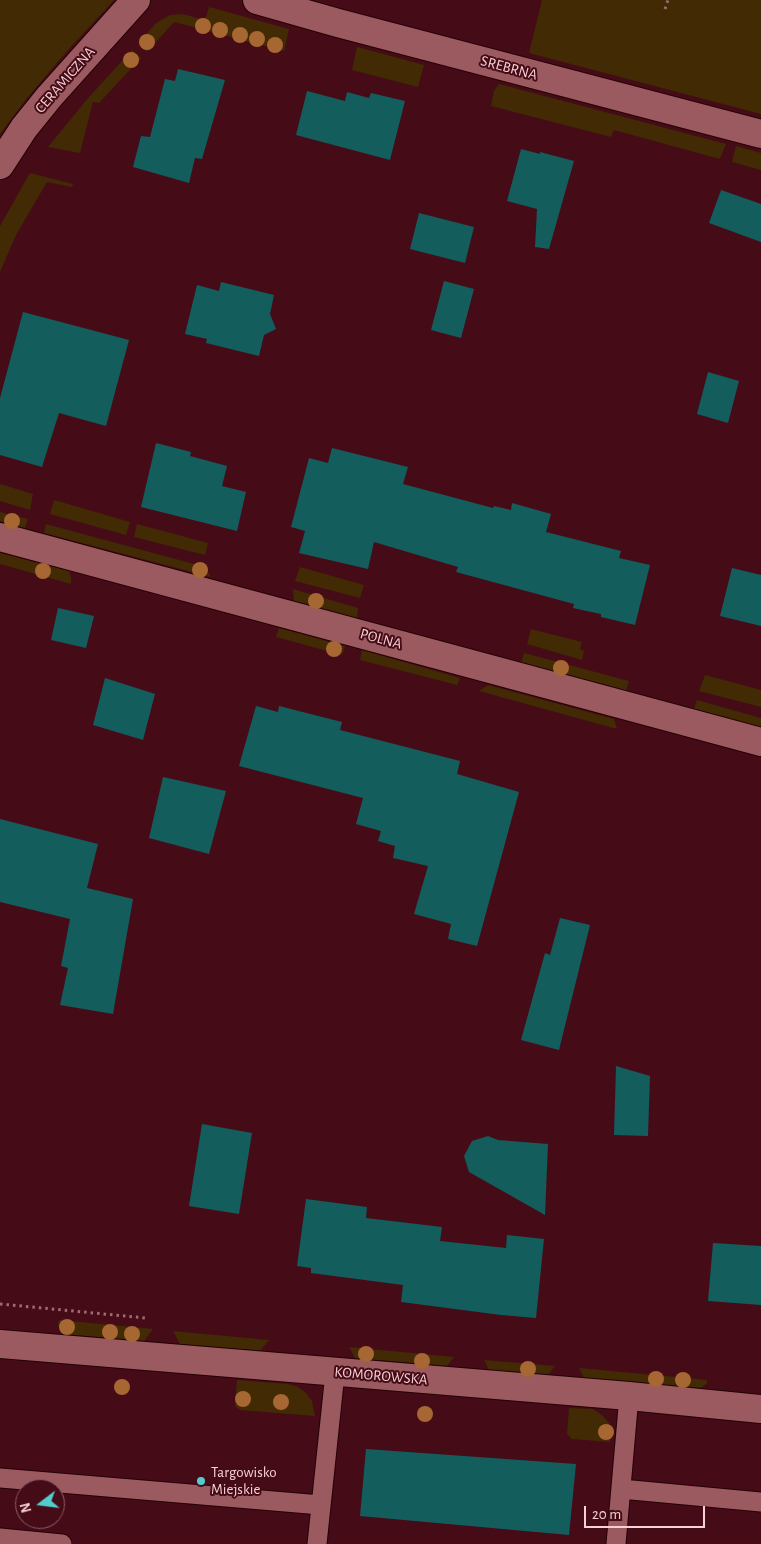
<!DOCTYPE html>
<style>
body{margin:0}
#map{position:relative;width:761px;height:1544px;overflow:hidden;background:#450c18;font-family:"Alegreya Sans",sans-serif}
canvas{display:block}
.north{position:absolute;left:15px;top:1479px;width:50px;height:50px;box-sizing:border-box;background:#450c18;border:1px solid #8c5b63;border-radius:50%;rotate:255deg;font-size:14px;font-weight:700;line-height:20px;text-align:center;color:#f7d1d4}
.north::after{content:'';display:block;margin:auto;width:18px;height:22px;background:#53cdcb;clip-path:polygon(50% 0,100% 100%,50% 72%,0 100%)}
.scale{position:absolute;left:584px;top:1506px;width:121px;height:22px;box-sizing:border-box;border:2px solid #f7d1d4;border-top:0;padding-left:6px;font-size:15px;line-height:18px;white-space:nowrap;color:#f7d1d4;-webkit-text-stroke:4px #450c18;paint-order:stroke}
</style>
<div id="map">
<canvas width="761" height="1544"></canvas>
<div class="north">N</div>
<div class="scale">20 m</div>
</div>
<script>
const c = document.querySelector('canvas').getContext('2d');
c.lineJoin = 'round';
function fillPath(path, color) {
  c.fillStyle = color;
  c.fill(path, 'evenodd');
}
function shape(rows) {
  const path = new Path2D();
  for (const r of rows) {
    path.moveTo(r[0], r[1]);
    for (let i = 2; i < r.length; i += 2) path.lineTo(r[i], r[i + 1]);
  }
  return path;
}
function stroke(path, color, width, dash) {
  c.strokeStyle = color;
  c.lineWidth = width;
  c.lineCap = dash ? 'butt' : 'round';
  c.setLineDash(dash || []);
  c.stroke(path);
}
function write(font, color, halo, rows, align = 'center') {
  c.font = font + ' "Alegreya Sans",sans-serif';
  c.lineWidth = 4;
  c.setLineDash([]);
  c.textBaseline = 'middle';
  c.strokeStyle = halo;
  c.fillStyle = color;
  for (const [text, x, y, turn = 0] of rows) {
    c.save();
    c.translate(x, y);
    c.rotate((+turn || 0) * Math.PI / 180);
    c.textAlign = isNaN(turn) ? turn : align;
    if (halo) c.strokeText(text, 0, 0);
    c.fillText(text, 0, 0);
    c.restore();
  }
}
const green = shape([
 [0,0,114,0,68,50,27,98,0,134],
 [542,0,761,0,761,114,529,53],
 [209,7,289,29,284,51,174,22,147,52,138,43,156,23,170,15,182,14,205,20],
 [357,47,424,65,418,87,352,70],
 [132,50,141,58,99,103,93,102,80,153,48,147,89,97],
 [499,84,726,144,720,159,614,130,611,137,491,106,494,91],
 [736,146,761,153,761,170,732,162],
 [30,173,73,184,72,187,47,182,16,235,0,272,0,226],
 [0,484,33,494,30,510,0,501],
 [54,500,130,522,126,535,50,514],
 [0,512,28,519,25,528,0,521],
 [46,524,205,567,211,577,44,533],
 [137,524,208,543,205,555,134,537],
 [0,553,69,571,71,578,71,584,0,564],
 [300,567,364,585,360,598,295,581],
 [293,589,358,608,357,618,294,601],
 [279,628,345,646,342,655,276,637],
 [531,629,582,642,580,649,584,651,582,660,527,644],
 [362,650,460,678,457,685,360,660],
 [524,653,629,681,626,691,521,663],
 [705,675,761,690,761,707,699,691],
 [488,685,614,719,617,729,479,691],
 [697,700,761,718,761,728,694,709],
 [59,1320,153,1329,144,1341,63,1334,58,1326],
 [173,1331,269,1340,260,1351,180,1344],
 [349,1347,454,1357,447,1366,355,1358],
 [484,1360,555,1366,548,1375,489,1370],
 [579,1368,707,1380,707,1383,701,1388,584,1378],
 [237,1380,288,1384,298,1387,306,1393,312,1401,315,1416,240,1410,235,1406],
 [569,1408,593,1409,602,1415,609,1423,611,1433,610,1442,572,1439,567,1434]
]);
const building = shape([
 [178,69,225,80,202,159,195,158,189,183,133,167,141,136,150,137,165,79,175,81],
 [307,91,345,101,347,92,369,98,371,93,405,101,390,160,296,135],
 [521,149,540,154,540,152,574,161,549,249,535,247,537,209,507,201],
 [721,190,761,204,761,242,709,223],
 [419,213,474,227,465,263,410,249],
 [444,281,474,289,461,338,431,330],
 [221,282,274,295,270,314,276,329,264,335,259,356,206,343,207,339,185,334,197,285,219,291],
 [23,312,129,340,106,426,59,413,42,467,0,455,0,398],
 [708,372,739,381,728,423,697,414],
 [156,443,191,452,190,456,227,466,222,486,246,492,237,531,141,507],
 [332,448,408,467,403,484,493,508,494,506,511,510,512,503,551,514,546,532,621,551,619,558,650,565,635,625,601,617,601,614,573,608,574,604,456,572,458,567,374,542,368,569,299,553,305,531,291,527,309,458,328,463],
 [732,568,761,575,761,626,720,616],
 [58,608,94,616,86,648,51,640],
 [105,678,155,694,143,740,93,725],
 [256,706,278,712,279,706,342,722,340,730,460,761,457,774,519,792,477,946,448,939,451,924,414,914,428,866,393,858,395,846,378,841,381,831,356,824,363,798,239,766],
 [163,777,226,791,209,854,149,838],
 [0,819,98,844,87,888,133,899,113,1014,60,1005,68,968,61,966,70,919,0,902],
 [560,918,590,925,559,1050,521,1040,545,953,550,955],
 [616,1066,650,1076,648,1136,614,1135],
 [202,1124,252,1133,239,1214,189,1206],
 [488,1136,498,1140,548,1144,545,1215,469,1172,464,1156,472,1141],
 [306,1199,367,1207,366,1218,442,1227,440,1241,506,1248,507,1235,544,1239,536,1318,501,1315,401,1302,403,1285,311,1273,311,1268,297,1266],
 [713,1243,761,1246,761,1305,708,1301],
 [366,1449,576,1464,569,1535,360,1516]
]);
const path = shape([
 [665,9,668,0],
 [0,1304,146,1318]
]);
const service = shape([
 [0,1478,321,1505],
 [621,1489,761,1502],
 [0,1538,62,1544],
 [317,1544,335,1373],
 [616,1544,629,1396]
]);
const minor = shape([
 [257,0,338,23,761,134],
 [0,165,24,128,49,97,136,0],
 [0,537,761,742]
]);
const tertiary = shape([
 [0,1344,629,1396,761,1409]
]);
const trees = [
 [203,26],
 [220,30],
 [240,35],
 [257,39],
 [147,42],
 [275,45],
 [131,60],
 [12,521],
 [200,570],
 [43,571],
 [316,601],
 [334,649],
 [561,668],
 [67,1327],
 [110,1332],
 [132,1334],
 [366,1354],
 [422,1361],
 [528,1369],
 [656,1379],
 [683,1380],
 [122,1387],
 [243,1399],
 [281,1402],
 [425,1414],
 [606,1432]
];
const markers = [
 [201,1481,5,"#53cdcb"]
];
const streetNames = [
 ["SREBRNA",509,68,15],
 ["CERAMICZNA",65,80,-49],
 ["POLNA",381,639,15],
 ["KOMOROWSKA",381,1376,5]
];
const poiNames = [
 ["Targowisko",211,1472],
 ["Miejskie",211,1489]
];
fillPath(green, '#412a04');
fillPath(building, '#135d5d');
stroke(service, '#240005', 21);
stroke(minor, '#240005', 30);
stroke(tertiary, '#240005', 30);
stroke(path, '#9c6d74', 3, [2.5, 4]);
stroke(service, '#9b5a60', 19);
stroke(minor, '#9b5a60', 28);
stroke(tertiary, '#9b5a60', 28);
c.fillStyle = '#a76732';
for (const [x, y] of trees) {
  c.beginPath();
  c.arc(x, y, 8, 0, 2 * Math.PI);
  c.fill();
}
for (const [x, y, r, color] of markers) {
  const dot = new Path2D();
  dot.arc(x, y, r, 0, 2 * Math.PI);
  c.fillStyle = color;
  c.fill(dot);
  stroke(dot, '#450c18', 2);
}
write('15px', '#f7d1d4', '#450c18', streetNames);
write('15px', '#f7d1d4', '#450c18', poiNames, 'left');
</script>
